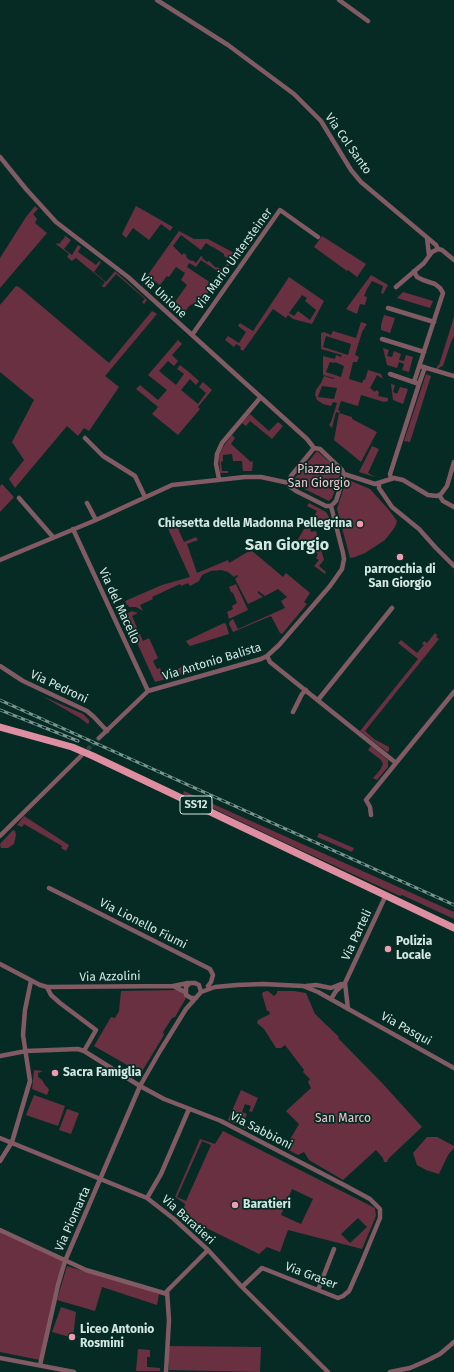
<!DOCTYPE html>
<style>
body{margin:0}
canvas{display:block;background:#052b24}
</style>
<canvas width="454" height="1372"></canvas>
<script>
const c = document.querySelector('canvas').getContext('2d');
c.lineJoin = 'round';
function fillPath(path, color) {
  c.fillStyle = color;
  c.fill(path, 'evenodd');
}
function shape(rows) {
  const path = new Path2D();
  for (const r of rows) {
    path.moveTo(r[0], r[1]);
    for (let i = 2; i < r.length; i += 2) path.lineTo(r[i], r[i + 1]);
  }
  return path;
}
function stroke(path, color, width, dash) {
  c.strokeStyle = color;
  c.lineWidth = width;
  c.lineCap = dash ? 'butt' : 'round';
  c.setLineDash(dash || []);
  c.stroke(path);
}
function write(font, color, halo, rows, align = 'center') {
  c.font = font + ' "Fira Sans",sans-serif';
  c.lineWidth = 3.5;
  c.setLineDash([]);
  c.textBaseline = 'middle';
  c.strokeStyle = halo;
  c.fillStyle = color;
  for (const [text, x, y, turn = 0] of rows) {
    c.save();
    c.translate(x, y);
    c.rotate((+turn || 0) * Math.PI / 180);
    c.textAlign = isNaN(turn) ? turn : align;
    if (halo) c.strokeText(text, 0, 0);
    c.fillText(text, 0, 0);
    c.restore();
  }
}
const green = shape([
 [35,206,38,209,33,214,37,219,35,223,47,233,0,288,0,258,26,217],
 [136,206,173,227,170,231,161,224,149,240,133,228,126,238,122,234],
 [179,231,194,239,208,239,236,254,236,255,223,275,201,260,196,267,189,263,187,267,214,285,204,298,189,306,181,318,170,309,187,285,181,280,185,273,176,267,169,277,167,276,160,285,147,276],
 [181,235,201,250,206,243,212,247,213,247,224,254,224,256,230,260,222,270,217,267,216,268,209,261,207,262,202,258,203,257,201,256,196,263,192,260,191,261,186,257,187,256,184,253,182,255,173,246],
 [64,235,71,240,64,249,72,255,78,245,81,247,78,252,89,260,96,265,99,261,101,262,94,272,106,282,115,271,147,300,144,304,142,302,145,299,116,274,105,287,103,287,102,286,105,282,76,258,72,261,67,257,69,254,56,244,58,243,59,244,65,237],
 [322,236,366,264,357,277,348,270,347,271,314,247],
 [371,275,388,285,383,294,381,293,383,286,372,281,367,289,364,296,367,297,365,305,360,304,357,314,346,309],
 [289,277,324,301,312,324,293,319,288,315,286,318,273,309,243,351,240,349,241,347,236,344,234,347,225,340,228,336,239,343,246,332,238,326,240,323,253,331],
 [302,295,307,298,305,301,316,310,310,320,298,311,294,316,289,313],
 [16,286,19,287,109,363,152,311,157,314,105,376,119,387,89,431,84,428,78,436,67,426,15,488,9,479,24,460,12,442,34,400,0,372,0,305],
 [403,292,433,301,430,308,397,298],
 [384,315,395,318,390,333,381,330,381,325],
 [454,317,454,336,451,342,443,366,440,367,438,369,436,369,438,365,439,365],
 [361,322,367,324,362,332,355,355,359,357,357,362,353,362,349,379,362,383,364,379,365,380,368,370,381,374,383,379,377,375,370,388,375,392,376,390,379,392,378,396,388,398,388,401,384,402,361,395,358,406,341,401,338,410,340,411,339,413,352,417,352,419,377,432,361,462,334,440,339,413,336,412,332,428,329,425,331,422,337,403,333,402,331,406,323,404,317,400,315,395,316,390,321,383,324,376,334,379,334,378,323,375,323,356,335,359,336,355,341,357,342,355,321,349,321,333,324,332,331,335,333,331,356,338],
 [326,336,351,344,348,355,323,347],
 [330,362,334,363,335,362,344,366,341,377,326,372],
 [322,386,337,388,334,399,318,397],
 [178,340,182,344,172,355,178,361,174,366,168,361,159,371,176,385,184,374,177,369,180,365,190,373,199,381,196,385,190,379,181,390,198,404,206,393,199,387,203,382,212,390,198,407,200,409,178,435,152,414,158,407,136,389,140,385,158,400,167,390,148,375],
 [383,348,389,350,387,356,392,357,394,351,401,354,399,360,404,361,406,355,413,357,409,372,402,370,404,364,399,362,397,368,387,365],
 [426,374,431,376,410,442,404,441],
 [391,384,395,385,393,392,397,394,400,387,408,389,403,404,393,400],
 [250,414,269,431,278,422,283,426,272,439,250,421,246,426,242,423],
 [232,435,235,438,231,444,251,462,253,461,252,471,243,471,242,461,233,461,232,454,223,455,223,461,221,462,222,471,228,471,228,473,220,473,219,456,223,447],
 [372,446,379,449,368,473,375,477,359,472],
 [317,451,337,468,340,472,340,476,332,498,329,501,298,486,294,479],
 [349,480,370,489,389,510,397,521,395,527,385,540,365,553,355,557,350,558,337,509,345,484],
 [2,484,14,497,0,512,0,486],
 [309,503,326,512,329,517,330,523,311,528,309,519,312,520,317,511,307,506],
 [175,518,179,531,184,542,196,537,198,540,187,544,197,573,228,560,229,563,251,550,283,577,286,573,310,593,304,602,307,604,282,634,280,633,271,616,233,632,229,624,230,621,233,619,238,629,285,608,281,601,287,597,278,589,265,596,258,591,258,593,263,597,248,604,235,579,238,576,237,575,234,577,228,572,221,570,211,571,202,575,199,581,190,586,188,583,181,586,180,584,152,597,153,599,140,605,143,611,136,607,129,607,128,605,127,605,125,601,162,585,190,577,165,522],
 [310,528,311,532,316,531,324,560,319,566,326,572,325,574,314,566,319,560,316,558,318,554,315,551,317,549,310,544,308,547,304,543,302,545,297,541,304,529],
 [236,584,248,610,229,619,227,612,233,609,232,606,237,603,233,593,231,592,229,587],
 [132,611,138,613,132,616,143,641,149,638,158,658,153,661,157,669,160,668,162,673,165,675,186,665,189,671,189,673,155,682,126,619,122,620,120,617],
 [224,623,226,624,229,634,190,646,187,643,186,641,188,640],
 [435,633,437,635,436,637,439,639,365,731,374,739,389,747,389,751,387,752,360,731,418,659,398,643,401,640,417,653,424,645,422,644,424,641,427,643],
 [42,696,83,714,89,720,89,723,88,724,80,718],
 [371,746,388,760,388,767,377,780,373,778,380,770,383,764,381,760,368,750],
 [184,791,454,912,454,919,402,895,400,896,275,838,183,794],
 [24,816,69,845,66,851,61,848,62,846,24,824,22,827,17,825],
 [13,830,15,831,16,835,14,844,8,848,1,848,0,844],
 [319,833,354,848,352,852,317,837],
 [179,990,186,995,186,998,175,1017,172,1018,163,1032,164,1035,141,1073,94,1046,111,1017,115,1018,119,1011,121,991],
 [277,991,294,991,306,993,315,1014,339,1037,338,1038,383,1084,422,1127,389,1158,387,1162,384,1162,383,1158,376,1150,343,1180,309,1160,304,1152,298,1155,285,1148,299,1124,286,1111,311,1088,308,1082,310,1079,303,1072,304,1070,285,1045,281,1048,276,1048,264,1029,257,1023,258,1020,270,1014,269,1011,267,1011,262,994,263,992,268,991,274,996,277,993],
 [34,1070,43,1071,38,1073,38,1077,42,1080,45,1085,48,1088,49,1090,47,1095,32,1089],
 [241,1090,258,1098,252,1112,249,1111,251,1106,245,1104,242,1112,247,1114,243,1124,246,1125,245,1129,241,1127,240,1125,236,1124,228,1120],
 [34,1095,65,1106,58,1126,26,1115],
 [67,1109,79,1113,71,1134,59,1130],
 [223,1131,375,1208,376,1216,362,1249,288,1230,280,1252,267,1247,259,1254,182,1216,185,1204,175,1197,200,1139,215,1144],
 [202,1141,211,1145,186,1201,177,1197],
 [292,1189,313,1199,301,1224,281,1215],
 [358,1218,367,1227,350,1243,341,1234],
 [427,1137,437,1137,454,1146,454,1148,448,1155,439,1174,426,1170,417,1165,413,1153],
 [0,1231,63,1261,40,1360,0,1352],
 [67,1266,159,1294,157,1305,102,1287,95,1311,57,1300],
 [61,1307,76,1312,73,1338,52,1332],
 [169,1346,261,1347,260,1372,169,1370],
 [138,1349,150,1350,150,1357,147,1357,147,1367,160,1368,160,1371,136,1371]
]);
const minorTunnel = shape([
 [83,754,99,738]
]);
const minor = shape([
 [157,0,228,45,294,94,321,121,351,170,361,182,436,245,438,249],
 [339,0,368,21],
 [0,157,26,189,56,222,128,277,307,439,314,448],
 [427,238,429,255],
 [438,249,442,250,454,260],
 [396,287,424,263,432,252,438,249],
 [388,308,434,322],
 [192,335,280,210,318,237],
 [382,339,424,352],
 [420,366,454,376],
 [390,374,419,384,392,468,390,474,391,478],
 [414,382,443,293,440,288,435,284,423,280,417,277,414,271],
 [419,384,425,367],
 [85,438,103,456,135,476,145,497],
 [314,448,320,449,342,470,344,474,342,482,336,501,331,506,326,506,296,491,289,486,289,483,291,476,314,448],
 [344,474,375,484,394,478,403,480,428,495,437,496,441,494,447,486,454,462],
 [219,479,216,464,217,454,222,443,260,398],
 [379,483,379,488,392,507,419,529,436,548,454,566],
 [439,495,443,501,454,507],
 [19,498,53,537],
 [87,503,96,520],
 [73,529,148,691],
 [0,560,96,520,172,485,245,477,261,477,289,483],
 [267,656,270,662,396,763,366,800,370,807,371,815],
 [0,666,23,681,87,711,94,717,107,731],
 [318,700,392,608],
 [293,712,302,694,306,690],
 [99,738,148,691,261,659,267,656,279,645,330,586,342,569,344,559,343,553,331,506],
 [396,763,454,692],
 [0,836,81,756],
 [49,888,210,969,213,975,211,982,208,986],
 [0,964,40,985,47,987,173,986,188,983],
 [345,983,348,1009],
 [173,986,185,992],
 [306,986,316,985,331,988,341,984],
 [47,987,51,995,60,1003,96,1030,84,1051],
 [201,992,215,987,237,985,263,984,303,986,318,992,454,1068],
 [331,999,336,991,345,983,386,895],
 [0,1056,26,1051,78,1049,84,1051,140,1086,164,1099,221,1121,346,1186,370,1199,380,1209,380,1218,361,1264,349,1291,343,1296,338,1298,262,1268,242,1287],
 [0,1138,147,1198,174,1219,208,1250,242,1287,328,1372],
 [0,1161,12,1142,30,1081,23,1035,25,1010,31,981],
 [147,1198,161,1174,189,1109],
 [0,1230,86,1270,167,1294],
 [318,1290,334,1249],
 [0,1358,74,1372],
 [40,1365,58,1285,65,1261,140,1086,160,1051,186,1009,201,992,199,985,195,983,190,983,186,987,186,995,191,998,196,998],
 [166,1372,169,1320,167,1291,208,1250],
 [390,1372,410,1368,426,1361,440,1354,454,1342]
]);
const primary = shape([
 [0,727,72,747,93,756,454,928]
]);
const rail = shape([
 [0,700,454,905],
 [0,710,78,741]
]);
const markers = [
 [360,524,4,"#f29aaf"],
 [400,557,4,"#f29aaf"],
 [388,949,4,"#f29aaf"],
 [55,1073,4,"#f29aaf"],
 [235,1205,4,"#f29aaf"],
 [72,1337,4,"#f29aaf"]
];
const shields = [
 [196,805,32]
];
const shieldNames = [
 ["SS12",196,805]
];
const streetNames = [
 ["Via Col Santo",348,144,55],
 ["Via Mario Untersteiner",234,259,-54],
 ["Via Unione",163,296,43],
 ["Via del Macello",119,606,65],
 ["Via Antonio Balista",212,662,-17],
 ["Via Pedroni",59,687,25],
 ["Via Lionello Fiumi",143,924,27],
 ["Via Parteli",357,935,-65],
 ["Via Azzolini",110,977,-1],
 ["Via Pasqui",406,1029,29],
 ["Via Sabbioni",261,1131,27],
 ["Via Piomarta",73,1219,-66],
 ["Via Baratieri",188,1220,42],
 ["Via Graser",311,1276,21]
];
const parkNames = [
 ["Piazzale",319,470],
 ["San Giorgio",319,484],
 ["San Marco",343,1119]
];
const poiNames = [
 ["Chiesetta della Madonna Pellegrina",352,524,"right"],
 ["parrocchia di",400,570,"center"],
 ["San Giorgio",400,584,"center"],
 ["Polizia",396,942],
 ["Locale",396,956],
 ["Sacra Famiglia",63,1073],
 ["Baratieri",243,1205],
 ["Liceo Antonio",80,1330],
 ["Rosmini",80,1344]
];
const districtNames = [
 ["San Giorgio",287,546]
];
fillPath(green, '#683040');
stroke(minorTunnel, '#244740', 4.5, [4.5, 2]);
stroke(minor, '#815a63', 4.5);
stroke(primary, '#df8ea1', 7);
stroke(rail, '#78948d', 3);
stroke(rail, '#052b24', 1.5, [4.5]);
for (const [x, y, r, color] of markers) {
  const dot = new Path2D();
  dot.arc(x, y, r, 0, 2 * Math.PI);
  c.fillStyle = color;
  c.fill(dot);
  stroke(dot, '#052b24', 1.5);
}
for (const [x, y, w] of shields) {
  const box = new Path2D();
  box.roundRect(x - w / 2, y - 9, w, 18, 3);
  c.fillStyle = '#052b24';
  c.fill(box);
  stroke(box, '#d4e8e2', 1);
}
write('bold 11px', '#d4e8e2', null, shieldNames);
write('12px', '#d4e8e2', '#052b24', streetNames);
write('12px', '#f4c1cc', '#052b24', parkNames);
write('bold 12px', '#d4e8e2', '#052b24', poiNames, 'left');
write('bold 16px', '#d4e8e2', '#052b24', districtNames);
</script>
